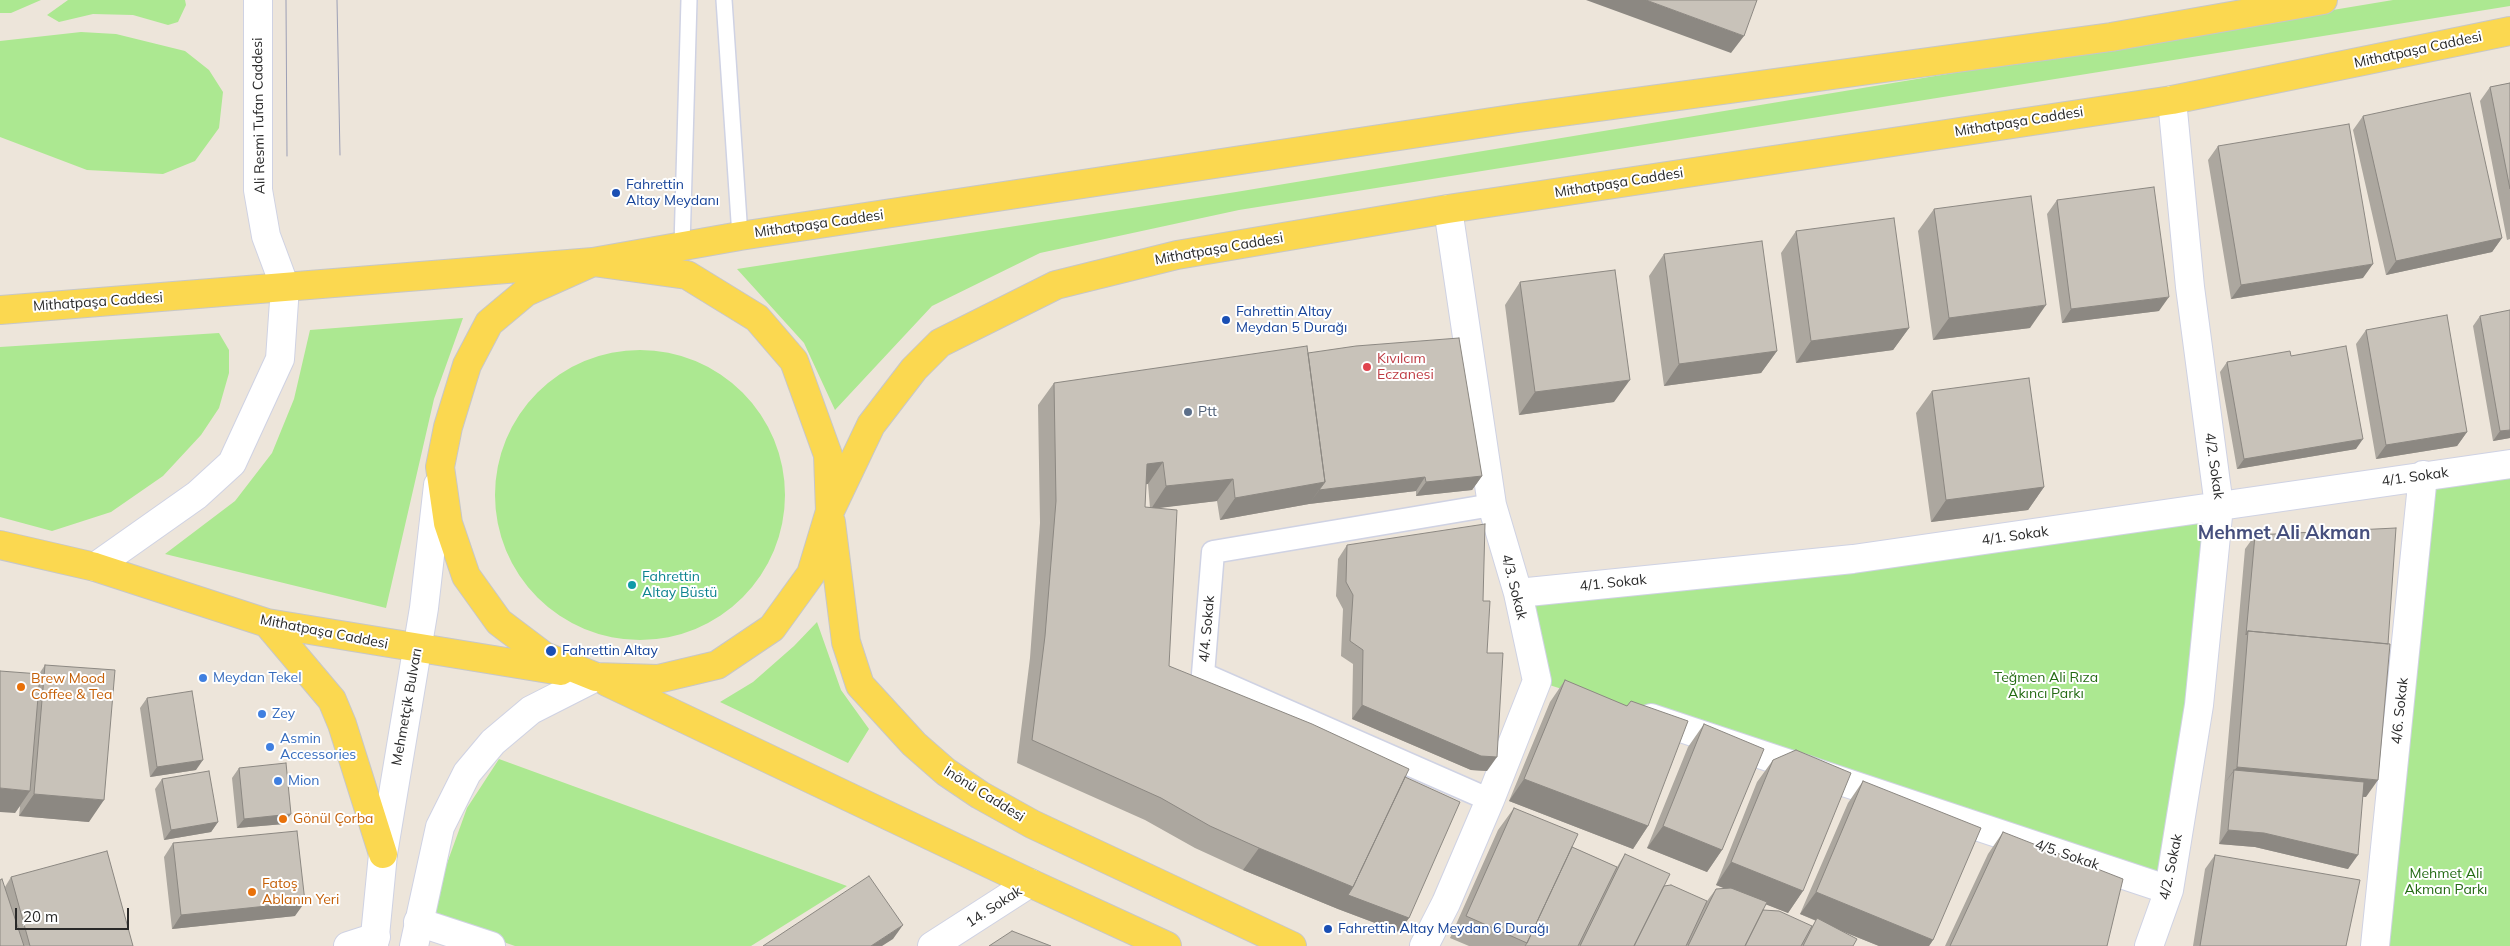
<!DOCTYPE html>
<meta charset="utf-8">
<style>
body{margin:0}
#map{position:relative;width:2510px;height:946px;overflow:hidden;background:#ede5da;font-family:Mulish,sans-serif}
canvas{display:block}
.scale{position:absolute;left:15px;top:908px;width:114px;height:22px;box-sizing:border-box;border:2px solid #292929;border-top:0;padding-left:6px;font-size:15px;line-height:18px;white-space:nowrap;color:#292929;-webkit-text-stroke:4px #fff;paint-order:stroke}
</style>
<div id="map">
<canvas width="2510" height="946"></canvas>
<div class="scale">20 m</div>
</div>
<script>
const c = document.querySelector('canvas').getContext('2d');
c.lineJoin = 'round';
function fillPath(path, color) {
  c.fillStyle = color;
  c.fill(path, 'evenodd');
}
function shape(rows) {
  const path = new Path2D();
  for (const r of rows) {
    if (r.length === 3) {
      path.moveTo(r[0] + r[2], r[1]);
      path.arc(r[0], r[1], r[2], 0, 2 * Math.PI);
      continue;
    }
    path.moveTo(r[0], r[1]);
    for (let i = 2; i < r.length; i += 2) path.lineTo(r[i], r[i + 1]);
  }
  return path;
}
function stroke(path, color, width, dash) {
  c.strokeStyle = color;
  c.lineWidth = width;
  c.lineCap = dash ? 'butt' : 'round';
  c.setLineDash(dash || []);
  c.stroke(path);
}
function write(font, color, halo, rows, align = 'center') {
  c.font = font + ' Mulish,sans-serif';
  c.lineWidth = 4;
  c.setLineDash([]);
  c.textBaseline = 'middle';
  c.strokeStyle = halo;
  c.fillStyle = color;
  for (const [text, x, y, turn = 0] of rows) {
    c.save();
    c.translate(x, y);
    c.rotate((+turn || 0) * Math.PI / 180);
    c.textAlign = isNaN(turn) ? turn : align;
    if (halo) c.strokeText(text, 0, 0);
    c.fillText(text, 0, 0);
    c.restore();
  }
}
const green = shape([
 [0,0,41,0,11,13,0,13],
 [68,0,185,0,186,5,178,22,168,25,133,15,93,14,59,22,47,15],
 [2393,0,2510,0,2510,6,1239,210,1040,253,932,306,835,410,804,343,737,269,1236,192],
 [81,32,116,34,185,51,209,70,223,92,219,128,195,161,163,174,87,170,0,137,0,41],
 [463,318,434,399,386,608,165,554,235,501,272,453,294,399,310,330],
 [219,333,229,350,229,373,219,408,201,435,163,476,111,512,52,531,0,517,0,347],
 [640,495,145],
 [2510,464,2510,946,2375,946,2423,475],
 [2219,506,2169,890,1866,787,1537,681,1518,593],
 [817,622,841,690,869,729,848,763,720,702,753,682,794,646],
 [499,759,847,886,751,946,515,946,428,916,467,808]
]);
const service = shape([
 [724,0,740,236],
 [682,246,689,0]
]);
const pedestrian = shape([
 [1490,800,1203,674,1213,552,1492,505]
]);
const minor = shape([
 [1518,593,1853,559,2510,464],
 [1651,718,2169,890],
 [418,922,491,946],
 [348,946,376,937],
 [932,946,1030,883],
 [1424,946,1446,903,1490,800,1537,681,1518,593,1492,505,1448,209],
 [2149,946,2169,890,2199,705,2219,506,2190,287,2172,100],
 [2375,946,2423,475]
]);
const secondary = shape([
 [95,567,197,495,232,463,280,359,285,287,266,236,258,190,258,0],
 [374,946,383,854,424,608,438,485],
 [414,946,440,827,467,773,493,742,531,710,596,677]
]);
const primary = shape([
 [593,262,687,275,757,318,794,361,828,455,830,511,811,574,772,628,717,665,658,679,596,677,544,656,499,622,466,576,448,523,440,467,448,427,467,365,489,323,526,292,593,262],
 [0,310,593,262,740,236,1518,118,2111,37,2323,0],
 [830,511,871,425,914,369,940,343,1056,285,1177,255,1448,209,2172,100,2510,31],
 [831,522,846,642,860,685,914,744,946,772,980,795,1032,824,1292,946],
 [0,545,95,567,267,623,561,671],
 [267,623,332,700,342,724,383,854],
 [607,682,1030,883,1167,946]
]);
const tram = shape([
 [286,0,287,156],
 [337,0,340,155]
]);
const wall = shape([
 [2510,83,2510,239,2507,240,2480,101,2490,87],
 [2363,116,2502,238,2492,252,2386,275,2353,130],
 [2218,146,2363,278,2231,299,2208,160],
 [2057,200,2159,311,2062,323,2047,214],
 [1934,209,2030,328,1933,340,1918,231],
 [1796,231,1909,328,1893,350,1796,363,1781,253],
 [1664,254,1777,351,1761,373,1664,386,1649,276],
 [1520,282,1614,402,1519,415,1505,305],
 [2480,316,2510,438,2493,441,2473,326],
 [2366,330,2467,432,2457,446,2376,459,2356,344],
 [1308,353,1482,476,1472,490,1416,496,1416,491,1309,504,1220,520,1217,501,1156,508,1169,666,1405,777,1409,918,1399,932,1338,909,1243,870,1195,848,1145,820,1017,763,1030,658,1040,523,1038,405,1054,383],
 [1146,484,1148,484,1150,508,1145,507],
 [2291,356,2356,449,2237,469,2220,372,2227,362],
 [1932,391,2044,487,2028,510,1931,522,1916,413],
 [2255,535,2366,797,2363,797,2348,869,2255,847,2219,844,2245,549],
 [1347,545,1483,601,1487,653,1487,771,1471,770,1352,719,1353,664,1341,656,1343,609,1336,596,1338,559],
 [45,665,89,822,19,816,20,806,15,813,39,674],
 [1565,680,1648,826,1633,849,1509,801,1550,702],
 [147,698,196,770,150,777,140,708],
 [1704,724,1722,850,1707,872,1647,848,1688,747],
 [1773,760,1803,891,1788,913,1766,904,1763,910,1812,926,1816,921,1800,914,1848,803,1863,781,1933,940,1929,946,1879,946,1844,932,1853,946,1469,946,1450,938,1498,830,1514,808,1572,847,1617,867,1625,854,1664,886,1707,901,1716,889,1726,889,1716,885,1757,782],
 [239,768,284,824,237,828,232,778],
 [162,779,218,822,211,832,164,840,155,789],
 [2003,832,2107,946,1945,946,1988,854],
 [173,843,295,916,172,929,164,857],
 [2215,855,2346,946,2193,946,2205,869],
 [11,877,133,946,0,946,5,887]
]);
const shadedWall = shape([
 [1586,0,1646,0,1744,36,1731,53],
 [2502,238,2492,252,2386,275,2396,261],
 [2373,264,2363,278,2231,299,2241,285],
 [2169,297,2159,311,2062,323,2071,309],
 [2046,305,2030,328,1933,340,1949,318],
 [1909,328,1893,350,1796,363,1811,341],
 [1777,351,1761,373,1664,386,1679,364],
 [1630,380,1614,402,1519,415,1535,392],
 [2510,430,2510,438,2493,441,2500,431],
 [2467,432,2457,446,2376,459,2386,445],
 [2363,439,2356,449,2237,469,2244,459],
 [1163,462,1148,484,1132,486,1147,464],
 [1482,476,1472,490,1416,496,1426,482],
 [1425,477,1416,491,1309,504,1319,490],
 [1233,479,1217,501,1151,509,1166,486],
 [1325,482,1309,504,1220,520,1235,498],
 [2044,487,2028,510,1931,522,1946,500],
 [1362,705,1497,757,1487,771,1471,770,1352,719],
 [203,760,196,770,150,777,157,767],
 [2237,767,2378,780,2366,797,2233,785,2234,770,2224,784],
 [1524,779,1648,826,1633,849,1509,801],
 [0,788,30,791,15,813,0,812],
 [34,794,104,800,89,822,19,816],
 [291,814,284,824,237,828,244,819],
 [218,822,211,832,164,840,171,830],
 [1663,826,1722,850,1707,872,1647,848],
 [2228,830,2264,833,2358,855,2348,869,2255,847,2219,844],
 [1259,848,1353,887,1409,918,1399,932,1338,909,1243,870],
 [1731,862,1803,891,1788,913,1716,885],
 [1816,892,1933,940,1929,946,1879,946,1800,914],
 [305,902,295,916,172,929,181,915],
 [903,925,893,939,882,946,871,946]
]);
const building = shape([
 [1646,0,1757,0,1744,36,1646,0],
 [2510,83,2510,189,2490,87,2510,83],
 [2470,93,2502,238,2396,261,2363,116,2470,93],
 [2349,124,2373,264,2241,285,2218,146,2349,124],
 [2154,187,2169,297,2071,309,2057,200,2154,187],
 [2031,196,2046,305,1949,318,1934,209,2031,196],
 [1894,218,1909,328,1811,341,1796,231,1894,218],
 [1762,241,1777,351,1679,364,1664,254,1762,241],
 [1615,270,1630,380,1535,392,1520,282,1615,270],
 [2510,310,2510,430,2500,431,2480,316,2510,310],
 [2447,315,2467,432,2386,445,2366,330,2447,315],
 [1459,338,1482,476,1426,482,1425,477,1319,490,1325,482,1308,353,1356,346,1459,338],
 [1307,346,1325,482,1235,498,1233,479,1166,486,1163,462,1147,464,1145,507,1177,510,1169,666,1312,724,1409,769,1353,887,1259,848,1210,826,1161,798,1032,740,1045,636,1056,501,1054,383,1307,346],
 [2346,346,2363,439,2244,459,2227,362,2290,351,2291,356,2346,346],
 [2029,378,2044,487,1946,500,1932,391,2029,378],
 [1485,524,1483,601,1490,601,1487,653,1503,653,1497,757,1481,756,1362,705,1363,650,1350,641,1353,595,1346,582,1347,545,1485,524],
 [2396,528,2388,644,2248,631,2246,635,2255,535,2396,528],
 [2248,631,2390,644,2378,780,2237,767,2248,631],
 [45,665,115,670,104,800,34,794,45,665],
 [0,671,40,674,30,791,0,788,0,671],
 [1565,680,1627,706,1631,701,1688,721,1648,826,1524,779,1565,680],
 [192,691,203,760,157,767,147,698,192,691],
 [1704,724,1764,749,1722,850,1663,826,1704,724],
 [1796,750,1851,773,1803,891,1731,862,1773,760,1796,750],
 [286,763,291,814,244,819,239,768,286,763],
 [2234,770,2364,782,2358,855,2264,833,2228,830,2234,770],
 [209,771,218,822,171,830,162,779,209,771],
 [1405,777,1460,802,1409,918,1348,895,1353,887,1405,777],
 [1863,781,1981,828,1933,940,1816,892,1863,781],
 [1514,808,1578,834,1527,943,1466,916,1514,808],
 [297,831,305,902,181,915,173,843,297,831],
 [2003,832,2123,879,2107,946,1950,946,2003,832],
 [1572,847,1617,867,1578,946,1525,946,1527,943,1572,847],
 [107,851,133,946,30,946,11,877,107,851],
 [1625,854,1670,874,1634,946,1580,946,1625,854],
 [2215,855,2360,880,2346,946,2200,946,2215,855],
 [869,876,903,925,871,946,763,946,869,876],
 [2,879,24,946,0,946,0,880,2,879],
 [1671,885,1707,901,1686,946,1634,946,1664,886,1671,885],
 [1731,888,1767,902,1745,946,1688,946,1716,889,1731,888],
 [1763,910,1779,911,1812,926,1801,946,1745,946,1763,910],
 [1817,918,1857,939,1853,946,1803,946,1817,918],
 [1012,931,1051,946,989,946,1012,931]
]);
const markers = [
 [616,193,5,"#1a4fb4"],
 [1226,320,5,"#1a4fb4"],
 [1367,367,5,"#e0444e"],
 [1188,412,5,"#5c6f8a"],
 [632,585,5,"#0f9aa8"],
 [551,651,6,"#1a4fb4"],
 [203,678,5,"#3f7fe0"],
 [21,687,5,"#e8710a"],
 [262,714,5,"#3f7fe0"],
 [270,747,5,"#3f7fe0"],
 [278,781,5,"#3f7fe0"],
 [283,819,5,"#e8710a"],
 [252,892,5,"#e8710a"],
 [1328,929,5,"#1a4fb4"]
];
const streetNames = [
 ["Mithatpaşa Caddesi",2418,50,-12],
 ["Ali Resmi Tufan Caddesi",259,116,-91],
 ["Mithatpaşa Caddesi",2019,122,-9],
 ["Mithatpaşa Caddesi",1619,183,-9],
 ["Mithatpaşa Caddesi",819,224,-8],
 ["Mithatpaşa Caddesi",1219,249,-10],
 ["Mithatpaşa Caddesi",98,302,-4],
 ["4/2. Sokak",2214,466,82],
 ["4/1. Sokak",2415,477,-8],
 ["4/1. Sokak",2015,536,-8],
 ["4/1. Sokak",1613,583,-6],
 ["4/3. Sokak",1514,587,76],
 ["4/4. Sokak",1207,629,-85],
 ["Mithatpaşa Caddesi",324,632,11],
 ["Mehmetçik Bulvarı",407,707,-80],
 ["4/6. Sokak",2400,711,-84],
 ["İnönü Caddesi",984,794,32],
 ["4/5. Sokak",2067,855,19],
 ["4/2. Sokak",2171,867,-78],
 ["14. Sokak",994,907,-33]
];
const transitNames = [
 ["Fahrettin",626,185],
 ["Altay Meydanı",626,201],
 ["Fahrettin Altay",1236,312],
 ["Meydan 5 Durağı",1236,328],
 ["Fahrettin Altay",562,651],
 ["Fahrettin Altay Meydan 6 Durağı",1338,929]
];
const healthNames = [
 ["Kıvılcım",1377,359],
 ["Eczanesi",1377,375]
];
const serviceNames = [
 ["Ptt",1198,412]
];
const cultureNames = [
 ["Fahrettin",642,577],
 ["Altay Büstü",642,593]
];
const shopNames = [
 ["Meydan Tekel",213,678],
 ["Zey",272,714],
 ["Asmin",280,739],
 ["Accessories",280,755],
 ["Mion",288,781]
];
const parkNames = [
 ["Teğmen Ali Rıza",2046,678],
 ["Akıncı Parkı",2046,694],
 ["Mehmet Ali",2446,874],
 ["Akman Parkı",2446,890]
];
const foodNames = [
 ["Brew Mood",31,679],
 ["Coffee & Tea",31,695],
 ["Gönül Çorba",293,819],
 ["Fatoş",262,884],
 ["Ablanın Yeri",262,900]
];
const districtNames = [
 ["Mehmet Ali Akman",2284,533]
];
fillPath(green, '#ace891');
stroke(service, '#cfd2e3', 18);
stroke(pedestrian, '#cfd2e3', 25);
stroke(minor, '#cfd2e3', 30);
stroke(secondary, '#cfd2e3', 30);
stroke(primary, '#c7c7c7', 30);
stroke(service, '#fff', 15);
stroke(pedestrian, '#fff', 22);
stroke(minor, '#fff', 28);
stroke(secondary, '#fff', 28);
stroke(primary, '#fbd850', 28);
stroke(tram, '#9c9fb5', 1);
fillPath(wall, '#aca79f');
fillPath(shadedWall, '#8c8882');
fillPath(building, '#c8c2b9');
stroke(building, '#8c8882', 1);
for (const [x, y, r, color] of markers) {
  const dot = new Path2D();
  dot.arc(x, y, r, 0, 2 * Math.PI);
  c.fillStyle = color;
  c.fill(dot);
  stroke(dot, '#fff', 2);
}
write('14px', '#292929', '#fff', streetNames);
write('14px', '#164399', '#fff', transitNames, 'left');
write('14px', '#be3a42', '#fff', healthNames, 'left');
write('14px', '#4e5e75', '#fff', serviceNames, 'left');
write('14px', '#0d838f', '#fff', cultureNames, 'left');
write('14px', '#366cbe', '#fff', shopNames, 'left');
write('14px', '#246b14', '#fff', parkNames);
write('14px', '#c56008', '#fff', foodNames, 'left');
write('bold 19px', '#464f7d', '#fff', districtNames);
</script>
